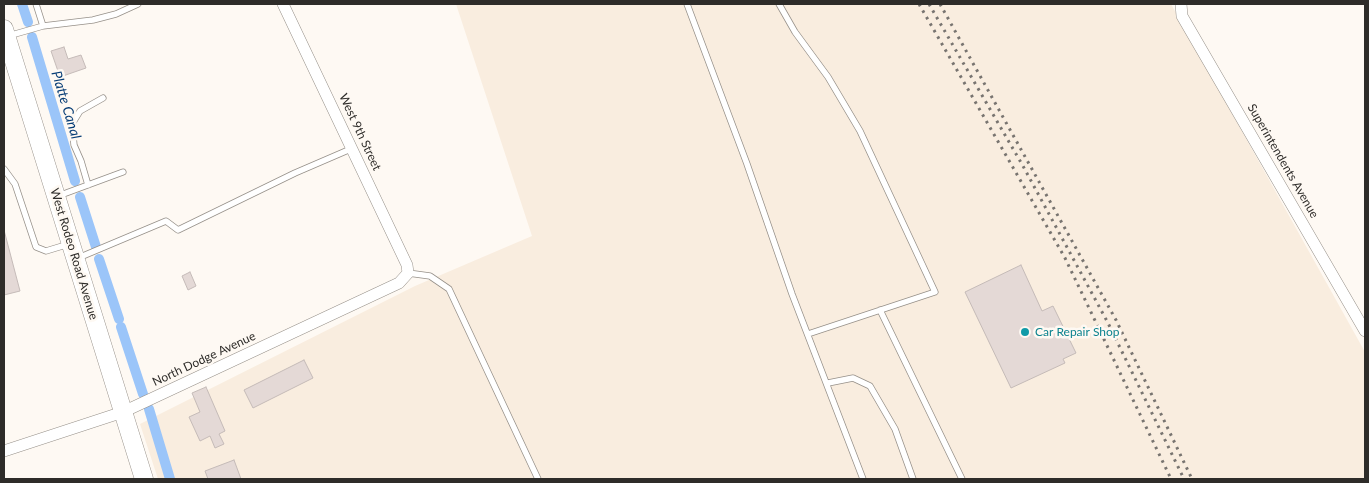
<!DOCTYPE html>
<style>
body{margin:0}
#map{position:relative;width:1369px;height:483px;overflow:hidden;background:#fef9f3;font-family:Lato,sans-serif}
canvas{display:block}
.frame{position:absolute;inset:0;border:5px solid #2e2c29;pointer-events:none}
</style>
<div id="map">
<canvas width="1369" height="483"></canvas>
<div class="frame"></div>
</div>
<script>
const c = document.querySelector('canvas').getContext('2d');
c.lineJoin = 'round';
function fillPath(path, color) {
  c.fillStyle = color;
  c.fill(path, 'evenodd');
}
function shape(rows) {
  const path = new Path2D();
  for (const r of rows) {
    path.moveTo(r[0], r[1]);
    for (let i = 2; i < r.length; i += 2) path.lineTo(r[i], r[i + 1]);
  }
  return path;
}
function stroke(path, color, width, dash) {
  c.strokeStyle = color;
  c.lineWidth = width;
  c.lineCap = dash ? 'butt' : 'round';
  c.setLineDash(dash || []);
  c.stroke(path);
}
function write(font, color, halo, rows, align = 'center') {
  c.font = font + ' Lato,sans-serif';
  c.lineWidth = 5;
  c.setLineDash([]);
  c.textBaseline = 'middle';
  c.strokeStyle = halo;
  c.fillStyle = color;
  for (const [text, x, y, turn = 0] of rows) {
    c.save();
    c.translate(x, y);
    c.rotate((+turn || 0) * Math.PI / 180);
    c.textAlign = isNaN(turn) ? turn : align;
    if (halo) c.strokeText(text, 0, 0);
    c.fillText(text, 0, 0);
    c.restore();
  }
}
const built = shape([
 [456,4,1171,4,1365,352,1365,479,158,479,140,424,415,286,532,236]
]);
const canal = shape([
 [22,4,28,22],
 [32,37,75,181],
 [80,197,96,247],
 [99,259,119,319],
 [121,327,143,394],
 [149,409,170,479]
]);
const building = shape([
 [64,47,68,59,81,55,86,68,60,77,51,51,64,47],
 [4,230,20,291,4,295,4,230],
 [1021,265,1042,311,1053,306,1076,353,1063,359,1065,363,1011,388,965,292,1021,265],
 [190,272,196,286,188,290,182,276,190,272],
 [304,360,313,378,253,408,244,390,304,360],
 [206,387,225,431,219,434,224,444,215,448,210,436,200,441,189,417,200,412,192,393,206,387],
 [234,460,241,479,208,479,205,471,234,460]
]);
const service = shape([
 [36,4,43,26],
 [687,4,747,164,792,294,863,479],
 [779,4,795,32,828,77,860,131,935,292,808,334],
 [8,36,43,26,93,20,116,14,138,4],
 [4,169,15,184,36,247,46,251,69,244],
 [88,185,81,161,74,145,72,124,80,111,103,98],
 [58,196,123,172],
 [78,258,166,221,178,230,295,173,353,148],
 [408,273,430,276,449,289,538,479],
 [880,310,962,479],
 [828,383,853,378,870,386,895,429,913,479]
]);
const minor = shape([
 [1181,4,1182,16,1365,331],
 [4,451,123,412,399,283,408,273,407,265,283,4]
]);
const primary = shape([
 [4,29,144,479]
]);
const rail = shape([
 [919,4,1065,258,1171,479],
 [929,4,1023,166,1108,323,1184,479],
 [940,4,1116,320,1192,479]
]);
const markers = [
 [1025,332,5,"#0f9aa8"]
];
const streetNames = [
 ["West 9th Street",360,132,65],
 ["Superintendents Avenue",1283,161,60],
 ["West Rodeo Road Avenue",74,254,73],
 ["North Dodge Avenue",204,359,-25]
];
const cultureNames = [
 ["Car Repair Shop",1035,332]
];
const waterNames = [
 ["Platte Canal",66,105,73]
];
fillPath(built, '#f9eddf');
stroke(canal, '#9bc5f9', 10);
fillPath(building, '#e4d9d6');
stroke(building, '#c5bbb8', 1);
stroke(service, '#969089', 7);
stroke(minor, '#969089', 12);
stroke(primary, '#969089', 19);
stroke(service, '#fff', 5.5);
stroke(minor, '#fff', 11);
stroke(primary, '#fff', 18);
stroke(rail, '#787470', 3, [2.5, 5]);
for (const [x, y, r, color] of markers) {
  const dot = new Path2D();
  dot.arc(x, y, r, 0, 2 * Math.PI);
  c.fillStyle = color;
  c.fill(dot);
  stroke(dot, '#fef9f3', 2);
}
write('12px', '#2e2c29', '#fef9f3', streetNames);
write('12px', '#0d838f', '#fef9f3', cultureNames, 'left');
write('italic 14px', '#073d76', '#fef9f3', waterNames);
</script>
